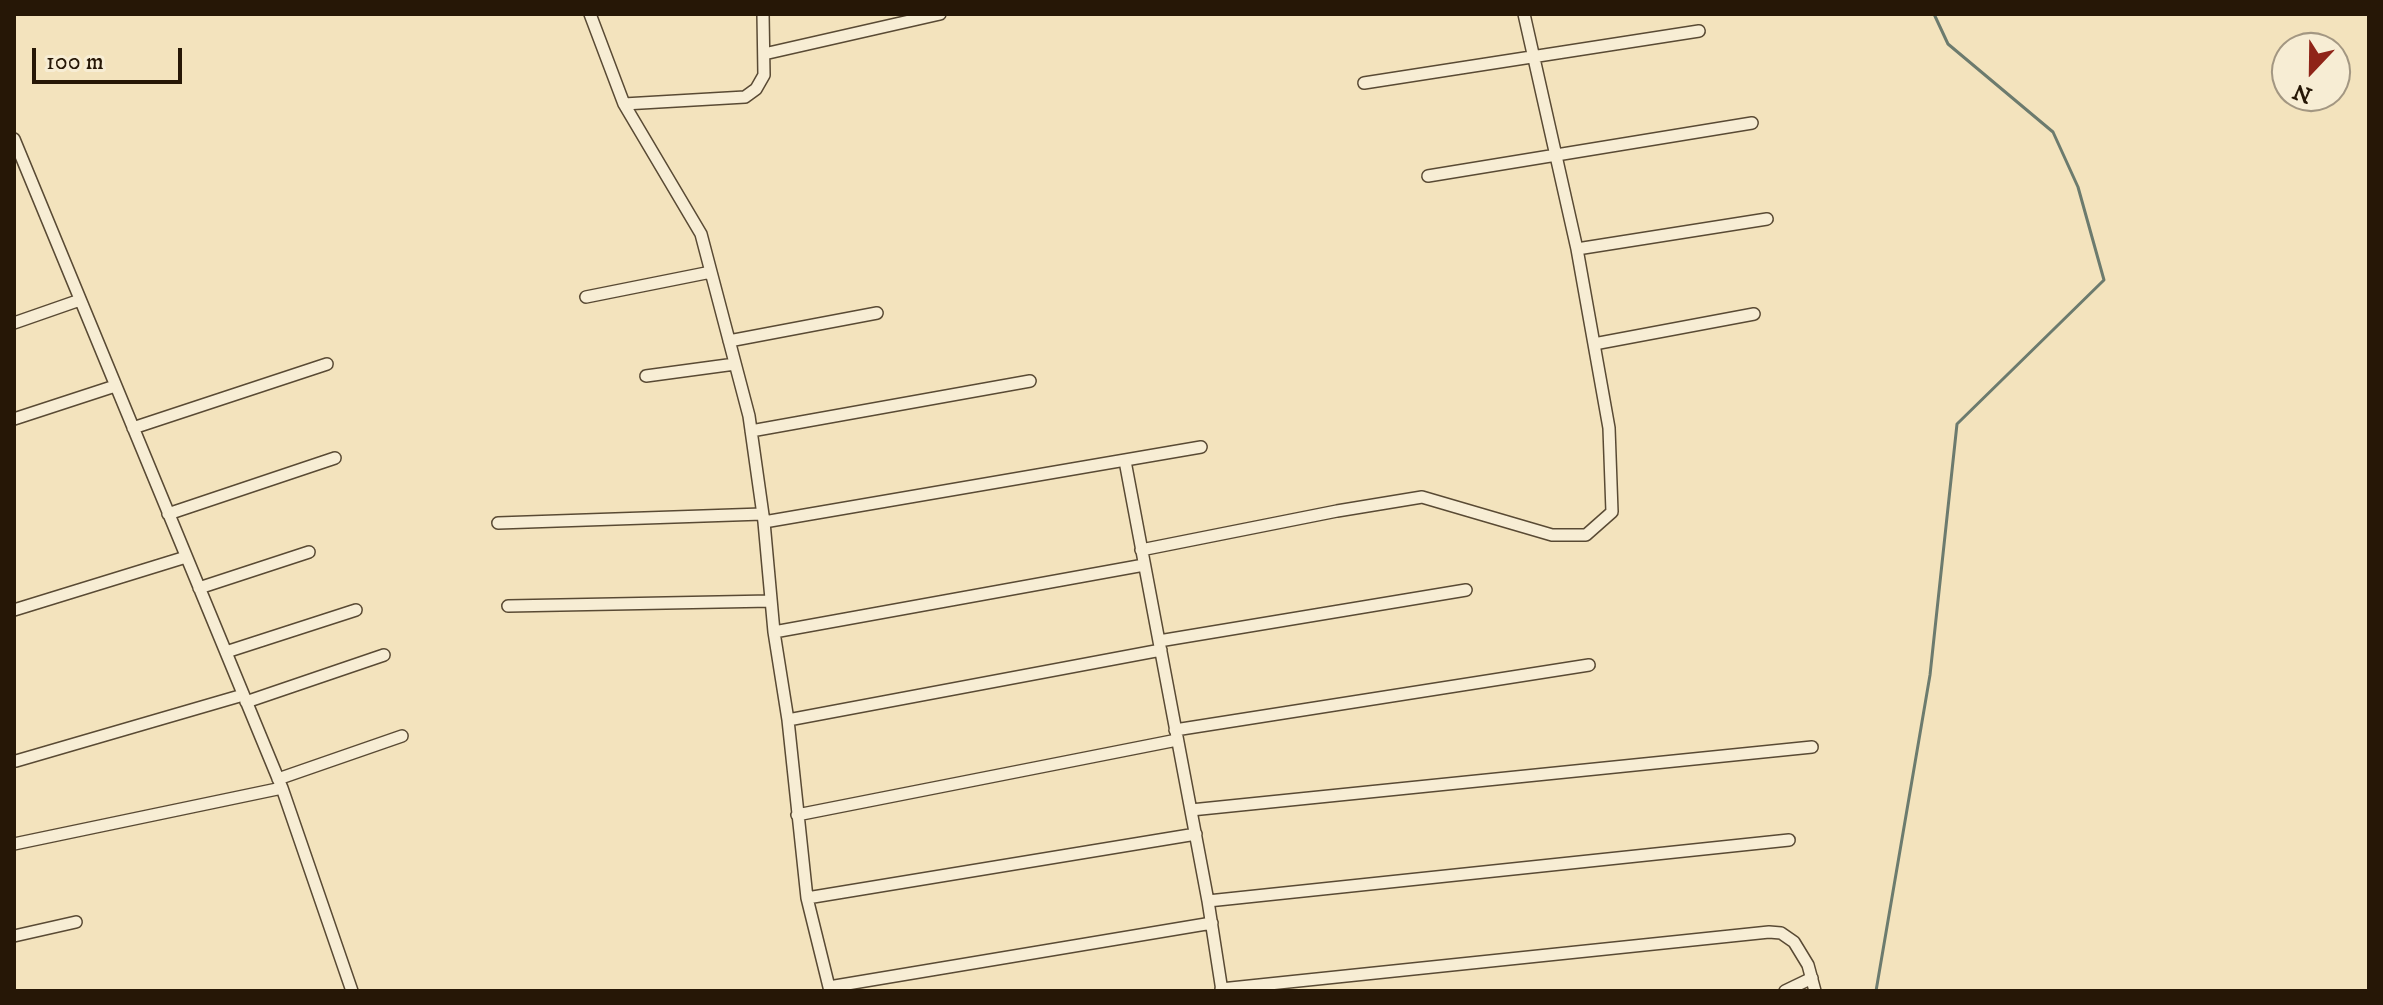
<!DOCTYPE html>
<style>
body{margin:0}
#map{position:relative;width:2383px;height:1005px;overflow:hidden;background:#f3e3bd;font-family:"IM FELL DW Pica",serif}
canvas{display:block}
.frame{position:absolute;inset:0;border:16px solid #261706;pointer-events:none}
.north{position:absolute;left:2271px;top:32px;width:80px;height:80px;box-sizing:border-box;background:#f7edd4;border:2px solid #a39782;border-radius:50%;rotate:202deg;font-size:22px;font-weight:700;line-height:32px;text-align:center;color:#261706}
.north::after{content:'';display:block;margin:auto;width:28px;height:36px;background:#8f2418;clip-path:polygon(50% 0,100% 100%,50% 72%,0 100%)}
.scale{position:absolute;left:32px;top:48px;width:150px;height:36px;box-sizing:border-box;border:4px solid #261706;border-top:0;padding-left:10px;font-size:24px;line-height:28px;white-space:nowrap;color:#261706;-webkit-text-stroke:6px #f7edd4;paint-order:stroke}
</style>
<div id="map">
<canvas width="2383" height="1005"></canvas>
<div class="frame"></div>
<div class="north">N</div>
<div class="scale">100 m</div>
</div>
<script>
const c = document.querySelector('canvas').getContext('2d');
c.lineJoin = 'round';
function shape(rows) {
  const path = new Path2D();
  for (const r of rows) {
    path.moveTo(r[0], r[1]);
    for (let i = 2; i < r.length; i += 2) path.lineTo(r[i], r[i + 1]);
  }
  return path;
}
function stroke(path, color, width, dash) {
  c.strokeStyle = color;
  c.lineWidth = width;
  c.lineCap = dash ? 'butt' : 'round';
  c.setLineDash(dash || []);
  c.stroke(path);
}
const stream = shape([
 [1876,991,1930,675,1957,424,2104,280,2078,187,2053,132,1948,44,1934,14]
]);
const minor = shape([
 [590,14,624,104,701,234,749,416,764,522,774,632,788,720,807,898,830,991],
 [764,54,940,14],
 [1364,83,1699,31],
 [624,104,745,97,756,89,764,75,763,14],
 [14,139,282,788,352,991],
 [1428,176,1752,123],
 [1577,249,1767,219],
 [586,297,711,272],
 [14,323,80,300],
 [729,341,877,313],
 [1594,344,1754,314],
 [646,376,735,364],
 [14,419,115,386],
 [133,428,327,364],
 [751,431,1030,381],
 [1125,461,1208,901,1222,991],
 [168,514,335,458],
 [764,522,1201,447],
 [498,523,762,514],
 [1141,550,1337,511,1422,497,1552,535,1586,535,1612,512,1609,428,1577,249,1524,14],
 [199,588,309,552],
 [508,606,771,601],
 [14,610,186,557],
 [774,632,1144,565],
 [1159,641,1466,590],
 [226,652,356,610],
 [246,702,384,655],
 [788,720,1161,650],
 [1175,730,1589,665],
 [16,761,243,695],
 [278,779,402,736],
 [1191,810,1812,747],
 [797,815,1177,740],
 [14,844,282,788],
 [807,898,1196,834],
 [1208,901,1789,840],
 [14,936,76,922],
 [829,987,1212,923],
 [1221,989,1769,932,1781,933,1794,942,1808,965,1815,991],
 [1785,991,1812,978]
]);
stroke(stream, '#6c7b6e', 3);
stroke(minor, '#594a34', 14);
stroke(minor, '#f7edd4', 11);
</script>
